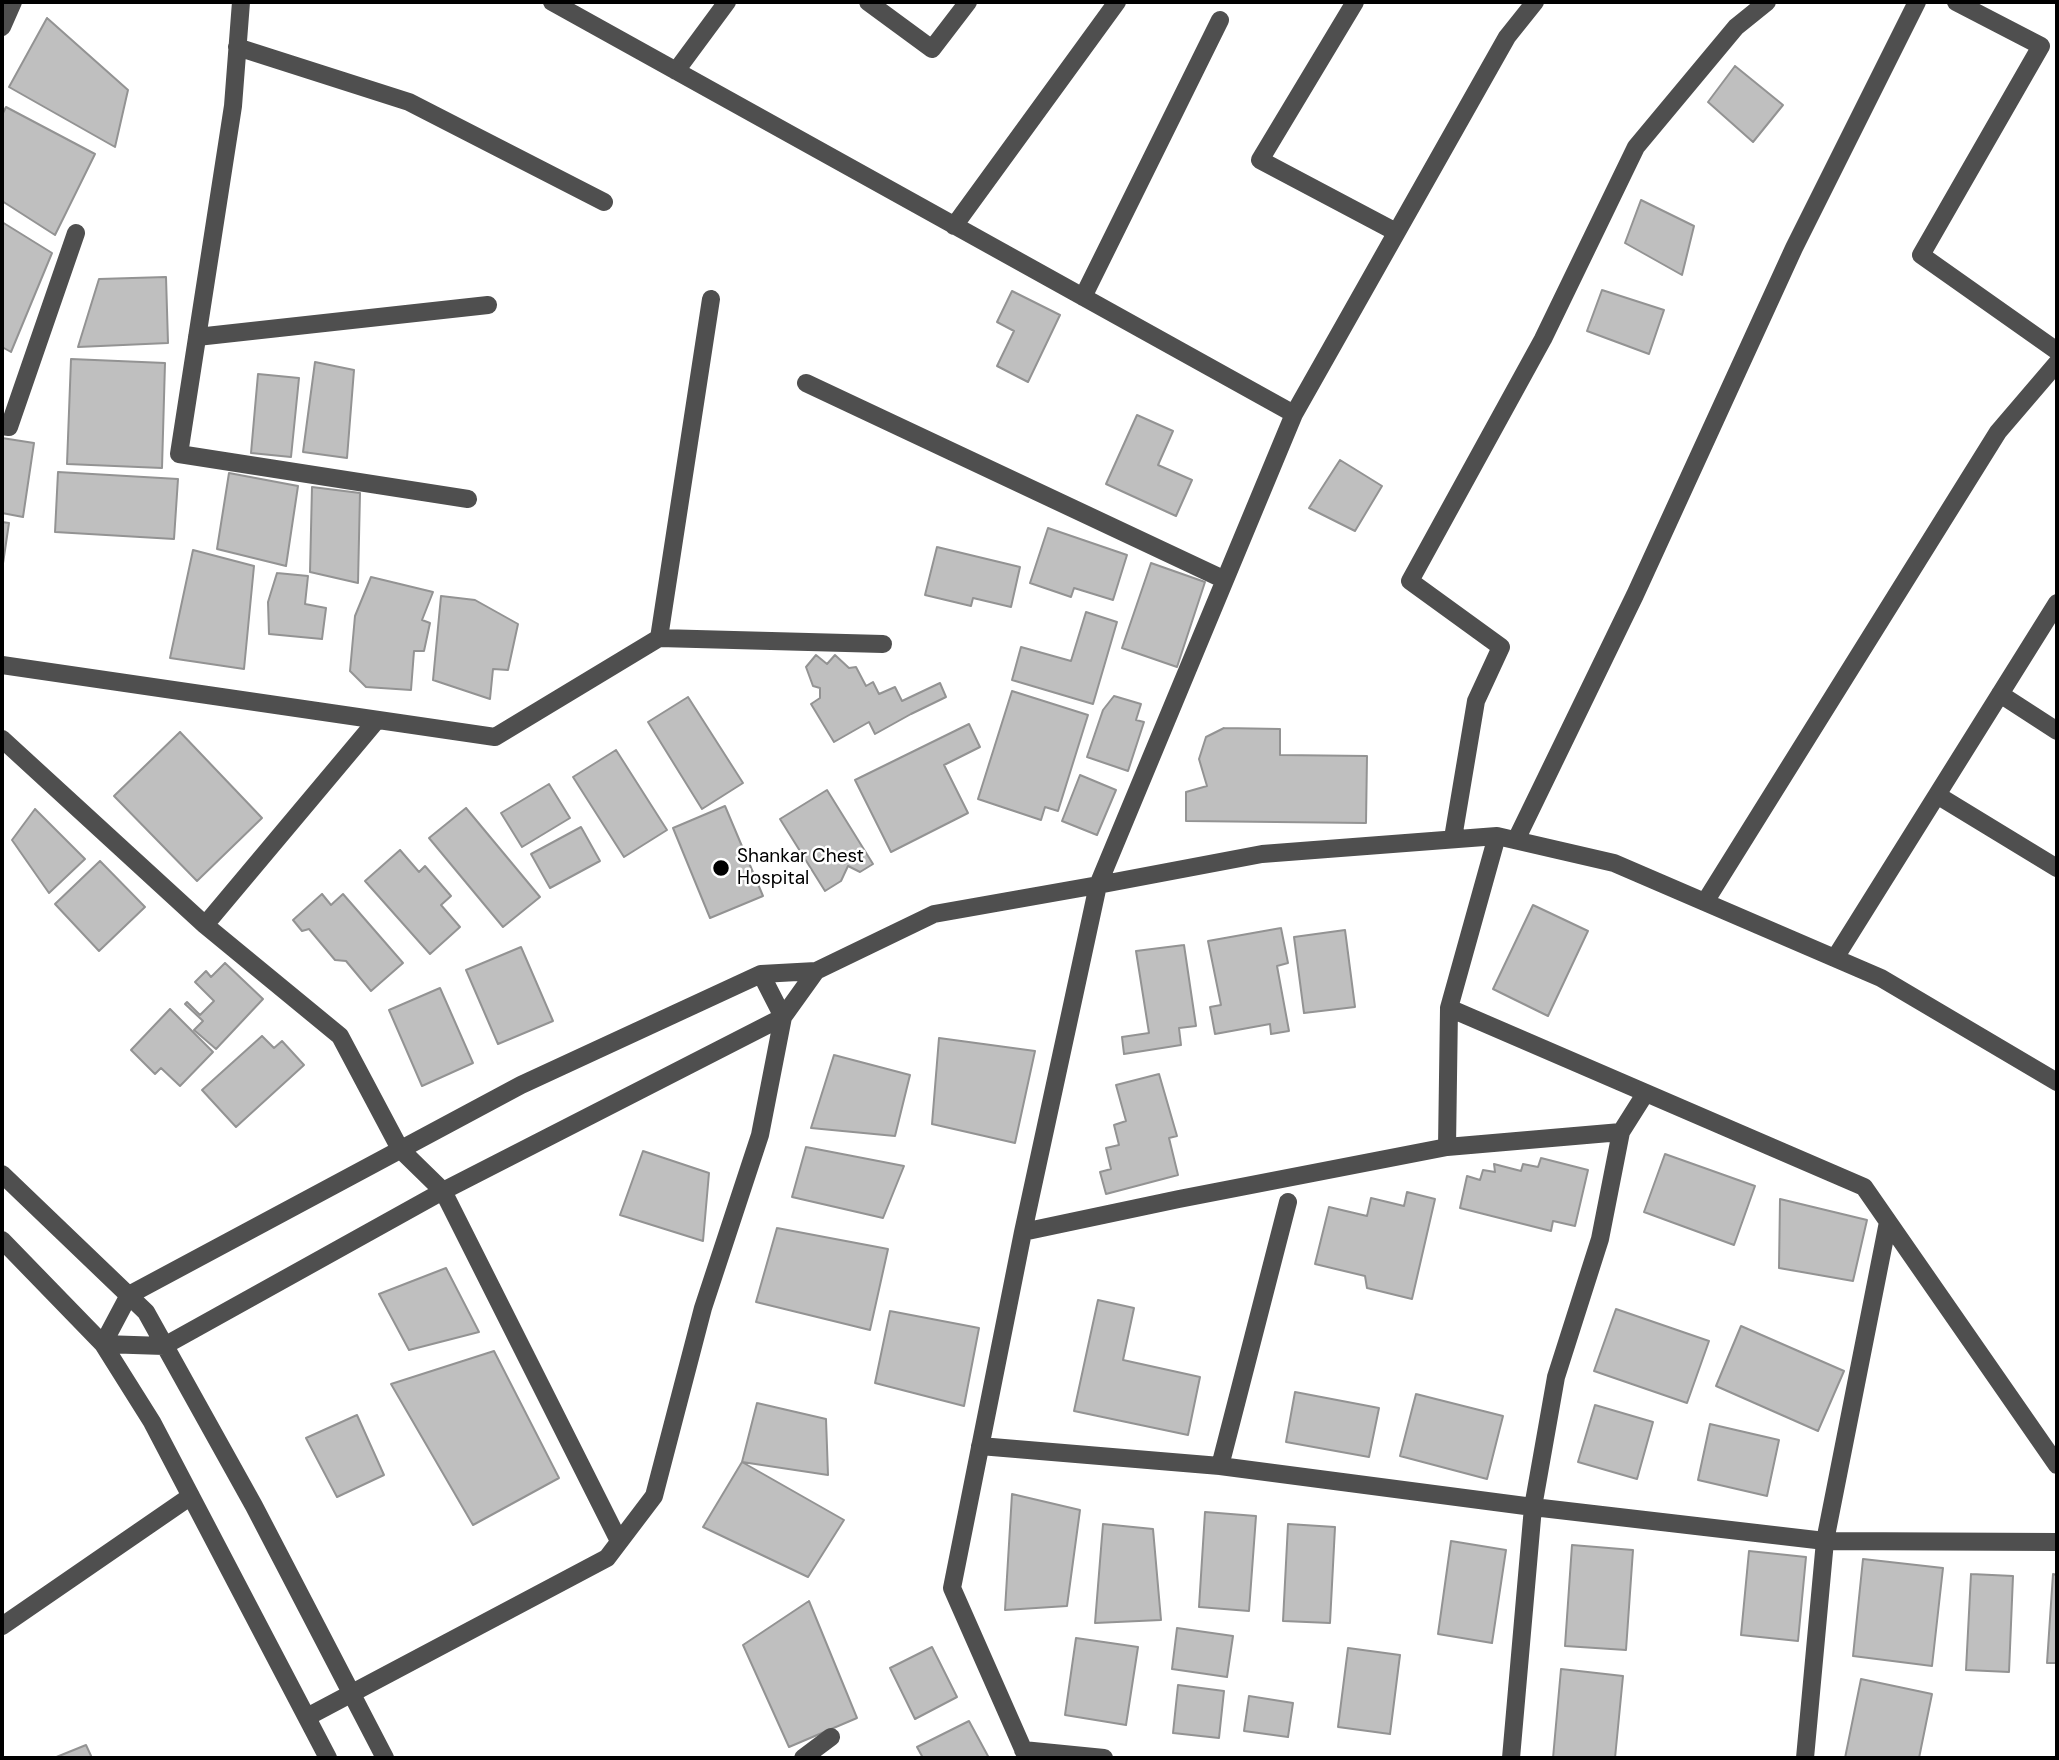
<!DOCTYPE html>
<style>
body{margin:0}
#map{position:relative;width:2059px;height:1760px;overflow:hidden;background:#fff;font-family:"DM Sans",sans-serif}
canvas{display:block}
.frame{position:absolute;inset:0;border:4px solid #000;pointer-events:none}
</style>
<div id="map">
<canvas width="2059" height="1760"></canvas>
<div class="frame"></div>
</div>
<script>
const c = document.querySelector('canvas').getContext('2d');
c.lineJoin = 'round';
function fillPath(path, color) {
  c.fillStyle = color;
  c.fill(path, 'evenodd');
}
function shape(rows) {
  const path = new Path2D();
  for (const r of rows) {
    path.moveTo(r[0], r[1]);
    for (let i = 2; i < r.length; i += 2) path.lineTo(r[i], r[i + 1]);
  }
  return path;
}
function stroke(path, color, width, dash) {
  c.strokeStyle = color;
  c.lineWidth = width;
  c.lineCap = dash ? 'butt' : 'round';
  c.setLineDash(dash || []);
  c.stroke(path);
}
function write(font, color, halo, rows, align = 'center') {
  c.font = font + ' "DM Sans",sans-serif';
  c.lineWidth = 5;
  c.setLineDash([]);
  c.textBaseline = 'middle';
  c.strokeStyle = halo;
  c.fillStyle = color;
  for (const [text, x, y, turn = 0] of rows) {
    c.save();
    c.translate(x, y);
    c.rotate((+turn || 0) * Math.PI / 180);
    c.textAlign = isNaN(turn) ? turn : align;
    if (halo) c.strokeText(text, 0, 0);
    c.fillText(text, 0, 0);
    c.restore();
  }
}
const building = shape([
 [47,18,128,90,115,147,9,87,47,18],
 [1735,66,1783,105,1753,142,1708,102,1735,66],
 [6,107,95,154,55,235,2,201,2,115,6,107],
 [1641,200,1694,226,1682,275,1625,243,1641,200],
 [2,222,52,253,11,352,2,347,2,222],
 [166,277,168,343,78,347,99,279,166,277],
 [1602,290,1664,310,1649,354,1587,331,1602,290],
 [1012,291,1060,315,1028,382,997,366,1014,331,997,322,1012,291],
 [71,359,165,363,162,468,67,464,71,359],
 [315,362,354,370,347,458,303,452,315,362],
 [258,374,299,378,291,457,251,453,258,374],
 [1137,415,1173,431,1158,465,1192,480,1176,516,1106,484,1137,415],
 [2,438,34,443,23,517,2,513,2,438],
 [1340,460,1382,486,1355,531,1309,508,1340,460],
 [58,472,178,479,174,539,55,532,58,472],
 [229,473,298,486,286,566,217,549,229,473],
 [312,487,360,493,358,583,310,572,312,487],
 [2,522,9,523,2,570,2,522],
 [1048,528,1127,555,1113,600,1074,588,1071,597,1030,583,1048,528],
 [937,547,1020,567,1011,607,973,598,971,606,925,595,937,547],
 [193,550,254,566,244,669,170,658,193,550],
 [1151,563,1205,582,1177,667,1122,648,1151,563],
 [277,573,308,576,305,604,326,608,322,639,269,634,268,602,277,573],
 [371,577,433,592,422,620,430,623,424,651,414,651,411,690,366,687,350,671,355,616,371,577],
 [441,596,475,600,518,624,508,670,493,669,490,699,433,680,441,596],
 [1086,612,1117,622,1093,704,1012,680,1021,647,1071,661,1086,612],
 [816,655,827,664,835,655,849,668,856,667,866,686,873,682,879,694,895,687,902,701,940,683,946,697,911,714,875,734,869,722,834,742,811,704,820,698,820,688,813,686,806,667,816,655],
 [1012,691,1088,715,1058,811,1045,807,1041,820,978,799,1012,691],
 [1114,696,1141,704,1136,720,1144,722,1128,771,1087,757,1103,710,1114,696],
 [688,697,743,783,702,809,648,722,688,697],
 [969,724,980,747,944,765,968,813,891,852,855,780,969,724],
 [1224,728,1280,729,1280,755,1367,756,1366,823,1186,821,1186,792,1207,786,1199,759,1206,737,1224,728],
 [180,732,262,818,197,881,114,796,180,732],
 [616,750,667,830,624,857,573,777,616,750],
 [1080,775,1116,790,1097,835,1062,821,1080,775],
 [549,784,570,818,522,847,501,813,549,784],
 [827,790,873,864,860,872,848,866,841,881,825,891,780,819,827,790],
 [725,806,763,896,710,918,673,828,725,806],
 [466,808,540,897,503,927,429,838,466,808],
 [35,809,85,859,49,893,12,840,35,809],
 [581,827,600,861,550,888,531,854,581,827],
 [400,850,419,872,425,866,451,896,441,905,460,927,430,954,365,881,400,850],
 [100,861,145,907,99,951,55,904,100,861],
 [322,894,331,905,343,894,403,963,371,991,346,961,335,960,309,929,302,931,293,920,322,894],
 [1533,905,1588,931,1548,1016,1493,989,1533,905],
 [1281,928,1288,963,1277,966,1289,1031,1271,1034,1270,1024,1215,1034,1210,1007,1221,1005,1208,941,1281,928],
 [1345,930,1355,1007,1304,1013,1294,937,1345,930],
 [1184,945,1196,1026,1179,1028,1181,1045,1124,1054,1122,1037,1149,1033,1136,951,1184,945],
 [521,947,553,1021,498,1044,466,970,521,947],
 [225,963,263,999,216,1049,194,1030,203,1021,185,1004,187,1002,200,1015,214,1001,195,982,206,971,211,977,225,963],
 [440,988,473,1063,422,1086,389,1010,440,988],
 [170,1009,213,1052,180,1086,161,1068,155,1074,131,1050,170,1009],
 [262,1036,274,1048,282,1041,304,1065,236,1127,202,1090,262,1036],
 [939,1038,1035,1051,1015,1143,932,1124,939,1038],
 [834,1055,910,1075,895,1136,811,1128,834,1055],
 [1159,1074,1177,1136,1169,1138,1178,1175,1106,1194,1100,1172,1111,1169,1106,1148,1119,1145,1114,1125,1126,1121,1116,1085,1159,1074],
 [806,1147,904,1166,883,1218,792,1197,806,1147],
 [643,1151,709,1173,703,1241,620,1215,643,1151],
 [1665,1154,1755,1186,1734,1245,1644,1212,1665,1154],
 [1541,1158,1588,1170,1575,1226,1553,1221,1551,1231,1460,1208,1467,1176,1480,1180,1483,1170,1495,1172,1494,1164,1521,1171,1523,1164,1538,1167,1541,1158],
 [1407,1192,1435,1199,1412,1299,1367,1288,1365,1276,1315,1264,1329,1207,1367,1216,1371,1198,1404,1206,1407,1192],
 [1780,1199,1867,1220,1853,1281,1779,1268,1780,1199],
 [777,1228,888,1249,870,1330,756,1302,777,1228],
 [446,1268,479,1332,409,1350,379,1294,446,1268],
 [1098,1300,1134,1308,1123,1360,1200,1377,1188,1435,1074,1411,1098,1300],
 [1616,1309,1709,1341,1687,1403,1594,1371,1616,1309],
 [890,1311,979,1328,964,1406,875,1383,890,1311],
 [1741,1326,1844,1371,1818,1431,1716,1386,1741,1326],
 [494,1351,559,1478,473,1525,391,1384,494,1351],
 [1295,1392,1379,1408,1369,1457,1286,1442,1295,1392],
 [1416,1394,1503,1416,1487,1479,1400,1456,1416,1394],
 [757,1403,826,1419,828,1475,742,1462,757,1403],
 [1595,1405,1653,1422,1637,1479,1578,1462,1595,1405],
 [357,1415,384,1475,337,1497,306,1438,357,1415],
 [1710,1424,1779,1440,1767,1496,1698,1480,1710,1424],
 [742,1462,844,1520,808,1577,703,1527,742,1462],
 [1012,1494,1080,1510,1067,1606,1005,1610,1012,1494],
 [1205,1512,1256,1516,1249,1611,1199,1607,1205,1512],
 [1103,1524,1153,1529,1161,1620,1095,1623,1103,1524],
 [1288,1524,1335,1527,1330,1623,1283,1621,1288,1524],
 [1451,1541,1506,1550,1492,1643,1438,1634,1451,1541],
 [1572,1545,1633,1550,1626,1650,1565,1646,1572,1545],
 [1749,1551,1806,1557,1798,1641,1741,1635,1749,1551],
 [1863,1559,1943,1568,1932,1666,1853,1656,1863,1559],
 [1971,1574,2013,1576,2009,1672,1966,1670,1971,1574],
 [2053,1574,2057,1575,2057,1663,2047,1663,2053,1574],
 [809,1601,857,1718,789,1747,743,1645,809,1601],
 [1177,1628,1233,1636,1227,1677,1172,1669,1177,1628],
 [1076,1638,1138,1647,1126,1725,1065,1715,1076,1638],
 [932,1647,957,1697,915,1719,890,1668,932,1647],
 [1348,1648,1400,1655,1390,1734,1338,1727,1348,1648],
 [1561,1669,1623,1676,1615,1758,1553,1758,1561,1669],
 [1861,1679,1932,1694,1919,1758,1845,1758,1861,1679],
 [1178,1685,1224,1691,1219,1738,1173,1733,1178,1685],
 [1249,1696,1293,1703,1288,1737,1244,1731,1249,1696],
 [969,1721,989,1758,923,1758,917,1747,969,1721],
 [86,1745,92,1758,54,1758,86,1745]
]);
const minor = shape([
 [241,2,233,106,179,454,468,499],
 [552,2,1294,414],
 [868,2,932,49,968,2],
 [1355,2,1260,160,1396,232],
 [1956,2,2041,46,1921,255,2057,351],
 [2,27,13,2],
 [237,47,409,102,604,202],
 [676,71,727,2],
 [954,226,1117,2],
 [1083,297,1220,20],
 [197,337,488,305],
 [806,383,1225,580],
 [2,426,9,427,76,233],
 [659,638,711,299],
 [2,665,495,737,659,638,883,644],
 [2000,694,2057,731],
 [2,739,205,925,340,1036,400,1149,443,1191,619,1541],
 [1937,795,2057,868],
 [1453,838,1476,701,1501,647,1410,581,1543,339,1636,147,1736,27,1767,2],
 [1516,840,1635,595,1794,248,1917,2],
 [1705,902,1998,432,2057,363],
 [205,925,377,720],
 [1835,958,2057,603],
 [816,971,783,1017,443,1191,164,1346,103,1344,129,1295,521,1085,761,974,816,971,934,914,1098,885,1262,854,1497,836,1614,863,1881,978,2057,1082],
 [1449,1008,1864,1187,2057,1465],
 [1447,1147,1449,1008,1497,836],
 [2,1174,146,1312,254,1506,385,1758],
 [1023,1232,1179,1199,1447,1147,1621,1132],
 [2,1240,103,1344,152,1422,328,1758],
 [980,1446,1220,1466,1533,1507,1825,1541,2057,1542],
 [1220,1466,1288,1202],
 [2,1626,191,1496],
 [307,1717,607,1558,654,1496,703,1308,760,1135,783,1017,761,974],
 [1023,1750,1104,1758],
 [803,1758,831,1737],
 [1027,1758,952,1588,1023,1232,1098,885,1294,414,1507,37,1535,2],
 [1511,1758,1533,1507,1556,1377,1600,1239,1621,1132,1645,1094],
 [1805,1758,1825,1541,1888,1222]
]);
const markers = [
 [721,868,9,"#000"]
];
const poiNames = [
 ["Shankar Chest",737,857],
 ["Hospital",737,879]
];
fillPath(building, '#bfbfbf');
stroke(building, '#939393', 2);
stroke(minor, '#4f4f4f', 18);
for (const [x, y, r, color] of markers) {
  const dot = new Path2D();
  dot.arc(x, y, r, 0, 2 * Math.PI);
  c.fillStyle = color;
  c.fill(dot);
  stroke(dot, '#fff', 2.5);
}
write('19px', '#000', '#fff', poiNames, 'left');
</script>
